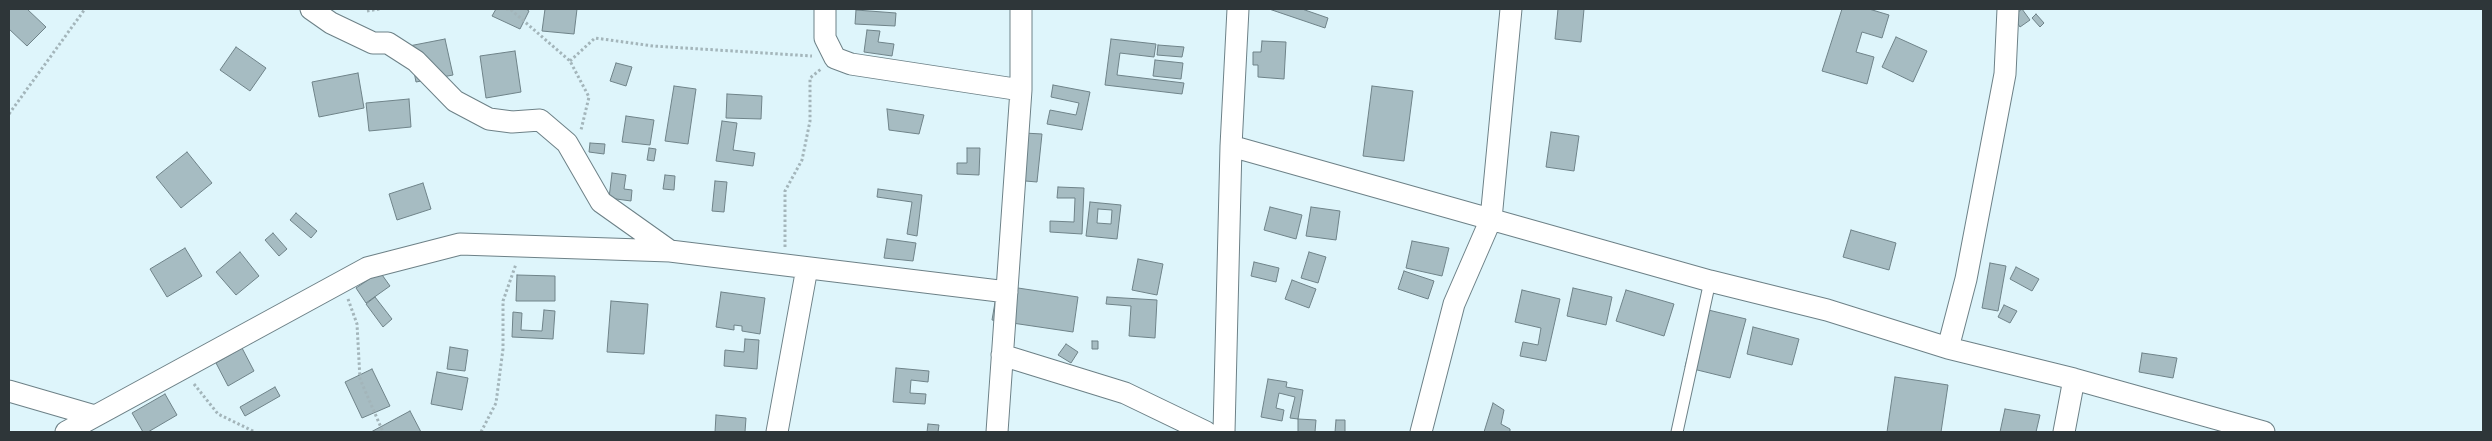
<!DOCTYPE html>
<style>
body{margin:0}
#map{position:relative;width:2492px;height:441px;overflow:hidden;background:#def5fb;font-family:"Playfair Display",serif}
canvas{display:block}
.frame{position:absolute;inset:0;border:10px solid #2e3639;pointer-events:none}
</style>
<div id="map">
<canvas width="2492" height="441"></canvas>
<div class="frame"></div>
</div>
<script>
const c = document.querySelector('canvas').getContext('2d');
c.lineJoin = 'round';
function fillPath(path, color) {
  c.fillStyle = color;
  c.fill(path, 'evenodd');
}
function shape(rows) {
  const path = new Path2D();
  for (const r of rows) {
    path.moveTo(r[0], r[1]);
    for (let i = 2; i < r.length; i += 2) path.lineTo(r[i], r[i + 1]);
  }
  return path;
}
function stroke(path, color, width, dash) {
  c.strokeStyle = color;
  c.lineWidth = width;
  c.lineCap = dash ? 'butt' : 'round';
  c.setLineDash(dash || []);
  c.stroke(path);
}
const building = shape([
 [11,9,27,9,46,27,27,46,9,29,9,11,11,9],
 [496,9,526,9,529,11,520,29,492,16,496,9],
 [545,9,577,9,574,34,542,31,545,9],
 [1269,9,1302,9,1328,18,1325,28,1269,9],
 [1558,9,1584,9,1581,42,1555,39,1558,9],
 [1842,9,1869,9,1889,15,1882,38,1862,32,1856,52,1874,57,1867,84,1822,71,1842,9],
 [2022,9,2030,20,2020,27,2013,16,2022,9],
 [856,10,896,13,895,26,855,24,856,10],
 [2036,14,2044,23,2040,27,2032,18,2036,14],
 [867,30,880,31,878,42,894,44,892,56,864,52,867,30],
 [1896,37,1927,51,1913,82,1882,67,1896,37],
 [445,39,453,75,416,82,409,46,445,39],
 [1111,39,1156,44,1154,57,1120,53,1117,75,1184,83,1182,94,1105,85,1111,39],
 [1262,41,1286,42,1284,79,1258,77,1258,65,1253,65,1253,52,1261,52,1262,41],
 [1158,45,1184,47,1182,57,1157,55,1158,45],
 [236,47,266,68,250,91,220,70,236,47],
 [515,51,521,92,486,98,480,56,515,51],
 [1155,60,1183,63,1181,79,1153,76,1155,60],
 [616,63,632,67,626,86,610,81,616,63],
 [358,73,364,108,319,117,312,82,358,73],
 [1053,85,1090,92,1082,130,1047,124,1050,110,1076,115,1079,103,1051,97,1053,85],
 [674,86,696,89,688,144,665,141,674,86],
 [1372,86,1413,91,1404,161,1363,156,1372,86],
 [727,94,762,96,761,119,726,118,727,94],
 [409,99,411,127,369,131,366,103,409,99],
 [887,109,924,115,919,134,889,130,887,109],
 [626,116,654,120,650,145,622,142,626,116],
 [722,121,737,123,733,150,755,153,753,166,716,161,722,121],
 [1551,132,1579,136,1574,171,1546,167,1551,132],
 [1024,133,1042,134,1037,182,1014,180,1024,133],
 [590,143,605,144,604,154,589,152,590,143],
 [649,148,656,149,654,161,647,160,649,148],
 [967,148,980,148,979,175,957,174,957,163,967,163,967,148],
 [187,152,212,183,181,208,156,177,187,152],
 [612,173,626,175,624,189,632,190,631,201,609,198,612,173],
 [665,175,675,176,674,190,663,189,665,175],
 [715,181,727,182,724,212,712,211,715,181],
 [423,183,431,209,397,220,389,194,423,183],
 [1058,187,1084,188,1082,234,1050,232,1050,221,1074,222,1075,198,1057,198,1058,187],
 [878,189,922,195,917,236,907,234,912,202,877,197,878,189],
 [1090,202,1121,205,1117,239,1086,236,1090,202],
 [1098,209,1112,210,1111,224,1097,223,1098,209],
 [1270,207,1302,215,1296,239,1264,230,1270,207],
 [1311,207,1340,211,1336,240,1306,236,1311,207],
 [296,213,317,231,311,238,290,220,296,213],
 [1851,230,1896,243,1889,270,1843,257,1851,230],
 [273,233,287,249,279,256,265,240,273,233],
 [887,239,916,243,913,261,884,258,887,239],
 [1412,241,1449,248,1442,276,1406,268,1412,241],
 [185,248,202,276,167,297,150,269,185,248],
 [240,252,259,276,236,295,216,272,240,252],
 [1309,252,1326,257,1318,283,1301,278,1309,252],
 [1138,259,1163,264,1157,295,1132,290,1138,259],
 [1254,262,1279,268,1276,282,1251,276,1254,262],
 [1990,263,2006,266,1998,311,1982,308,1990,263],
 [2016,267,2039,279,2032,291,2010,279,2016,267],
 [1404,271,1434,281,1428,299,1398,289,1404,271],
 [380,272,390,286,366,303,356,288,380,272],
 [517,275,555,276,555,301,516,301,517,275],
 [1292,280,1316,289,1309,308,1285,299,1292,280],
 [998,285,1078,297,1073,332,992,320,998,285],
 [1573,288,1612,297,1606,325,1567,316,1573,288],
 [1522,290,1560,299,1546,361,1520,356,1523,342,1538,345,1541,328,1515,322,1522,290],
 [1626,290,1674,304,1664,336,1616,321,1626,290],
 [721,292,765,298,760,334,742,331,742,326,734,325,734,330,716,327,721,292],
 [375,297,392,319,383,327,366,304,375,297],
 [1107,297,1157,300,1155,338,1129,336,1131,306,1106,304,1107,297],
 [611,301,648,304,644,354,607,352,611,301],
 [2004,305,2017,311,2010,323,1998,317,2004,305],
 [1700,308,1746,319,1730,378,1685,367,1700,308],
 [544,310,555,311,553,339,512,337,513,312,522,313,521,330,542,331,544,310],
 [1753,327,1799,339,1792,365,1747,354,1753,327],
 [745,339,759,340,757,369,724,366,725,350,744,352,745,339],
 [1092,341,1098,341,1098,349,1092,349,1092,341],
 [1066,344,1078,352,1071,363,1058,355,1066,344],
 [450,347,468,350,465,371,447,369,450,347],
 [242,348,254,371,228,386,216,363,242,348],
 [2142,353,2177,358,2173,378,2139,372,2142,353],
 [896,368,929,371,928,382,911,380,910,393,926,394,925,404,893,402,896,368],
 [372,369,390,406,362,418,345,382,372,369],
 [437,372,468,378,462,410,431,404,437,372],
 [1895,377,1948,385,1941,432,1887,432,1895,377],
 [1268,379,1287,382,1286,387,1303,390,1298,419,1290,418,1295,397,1279,393,1276,408,1284,410,1282,421,1261,417,1268,379],
 [275,387,280,396,245,416,240,407,275,387],
 [165,394,177,415,148,432,143,432,132,413,165,394],
 [1493,403,1504,410,1501,424,1510,429,1510,432,1484,432,1493,403],
 [2005,409,2040,415,2036,432,2000,432,2005,409],
 [410,411,421,432,371,432,410,411],
 [716,415,746,418,745,432,715,432,716,415],
 [1298,419,1316,420,1315,432,1298,432,1298,419],
 [1336,420,1345,420,1345,432,1335,432,1336,420],
 [928,424,939,425,938,432,927,432,928,424]
]);
const path = shape([
 [506,9,510,9,570,61,589,97,581,130],
 [367,11,380,9],
 [570,61,595,38,653,46,812,56],
 [9,114,85,9],
 [785,247,785,191,802,160,810,121,810,78,821,69],
 [348,299,357,324,360,379,383,432],
 [194,384,218,414,255,432],
 [481,432,496,403,503,349,503,301,516,264]
]);
const service = shape([
 [1677,432,1710,281]
]);
const minor = shape([
 [311,9,331,23,373,43,388,43,416,61,455,101,489,119,512,122,540,120,567,143,601,202,670,251],
 [825,9,825,38,835,58,851,64,1021,90],
 [2008,9,2005,74,1966,279,1948,348,2074,379,2264,432],
 [1231,146,1710,281,1827,310,1948,348],
 [1002,355,1125,393,1206,432],
 [9,391,95,416],
 [66,432,367,268,460,244,670,251,1007,292],
 [777,432,807,268],
 [997,432,1021,90,1021,9],
 [1224,432,1231,146,1238,9],
 [1421,432,1454,304,1491,219,1511,9],
 [2064,432,2074,379]
]);
fillPath(building, '#a6bcc2');
stroke(building, '#6f8389', 1);
stroke(service, '#6d8187', 13);
stroke(minor, '#6d8187', 23);
stroke(path, '#a3b5ba', 3, [2.5, 2.5]);
stroke(service, '#fff', 11);
stroke(minor, '#fff', 21);
</script>
